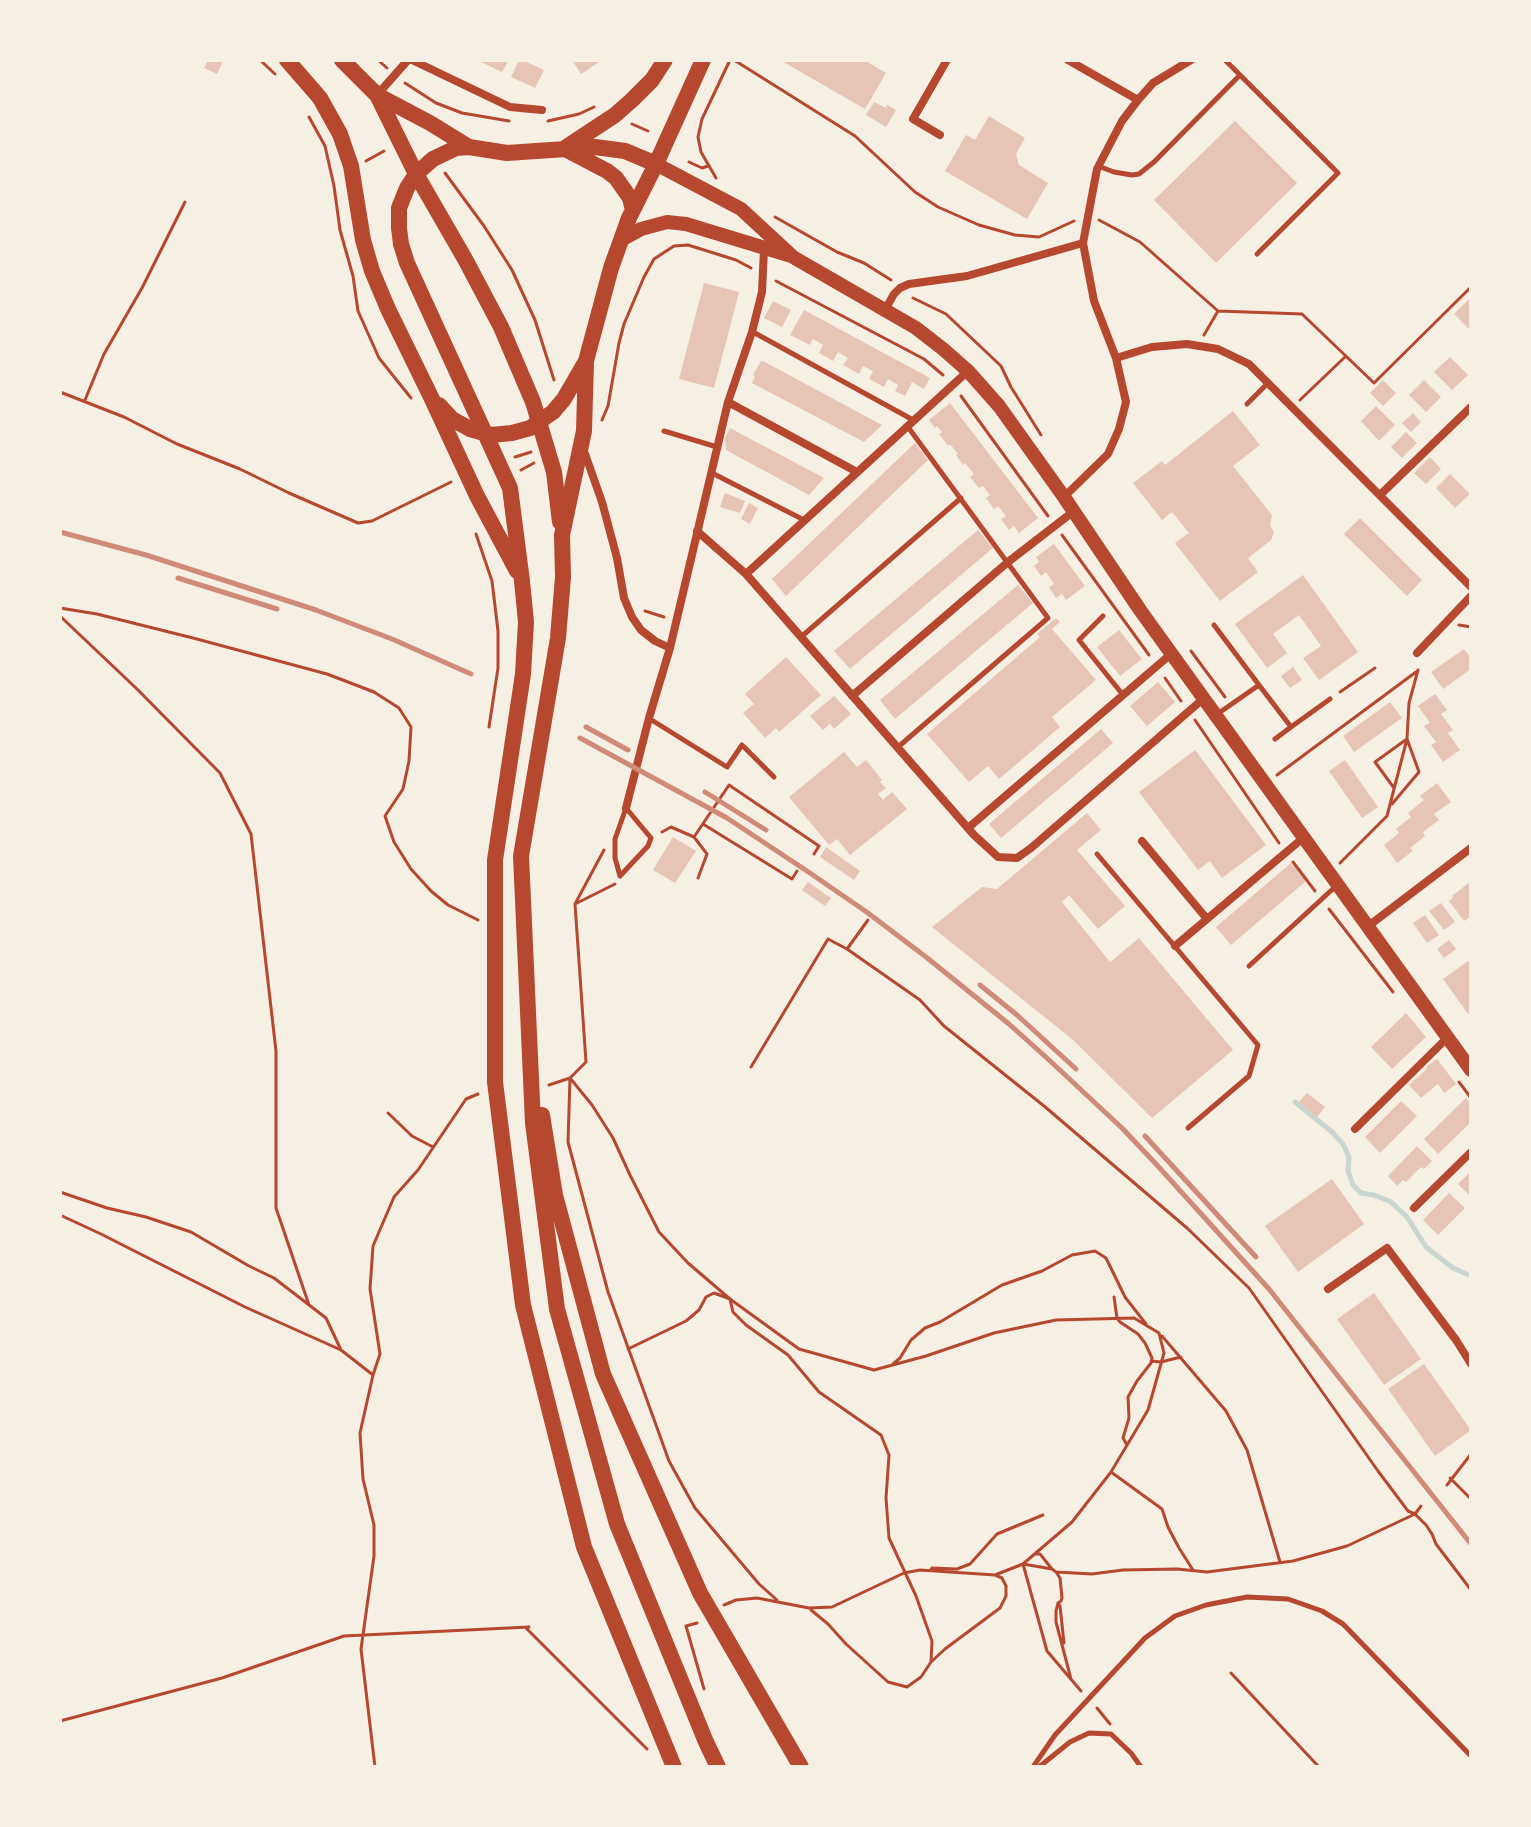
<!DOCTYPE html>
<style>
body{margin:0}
#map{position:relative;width:1531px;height:1827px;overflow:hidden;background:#f6efe4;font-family:"DejaVu Sans",sans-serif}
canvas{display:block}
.frame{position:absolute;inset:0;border:62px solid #f6efe4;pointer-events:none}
</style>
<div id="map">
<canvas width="1531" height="1827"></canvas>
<div class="frame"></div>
</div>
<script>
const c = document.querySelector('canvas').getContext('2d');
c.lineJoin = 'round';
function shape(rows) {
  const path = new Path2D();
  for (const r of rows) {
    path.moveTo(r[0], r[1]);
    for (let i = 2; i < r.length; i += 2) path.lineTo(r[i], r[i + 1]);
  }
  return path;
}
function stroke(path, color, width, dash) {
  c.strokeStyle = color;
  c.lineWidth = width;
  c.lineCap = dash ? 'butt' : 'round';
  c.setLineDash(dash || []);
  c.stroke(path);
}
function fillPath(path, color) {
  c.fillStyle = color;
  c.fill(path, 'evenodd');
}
const stream = shape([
 [1295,1102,1332,1132,1343,1144,1349,1157,1348,1171,1353,1185,1361,1193,1374,1195,1391,1202,1407,1217,1426,1247,1453,1268,1471,1276]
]);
const building = shape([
 [208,60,223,61,217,74,204,68],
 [477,60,509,60,502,72],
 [519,60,522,60,544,70,535,88,511,77],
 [572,60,602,60,581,74],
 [780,60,864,60,886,73,865,109],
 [874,102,886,108,887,105,896,110,886,127,866,115],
 [989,116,1025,138,1016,154,1019,165,1048,183,1027,219,945,171,966,135,975,140],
 [1235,121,1297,183,1216,263,1154,200],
 [704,283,739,292,714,388,679,379],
 [1469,299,1471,301,1471,331,1454,314],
 [773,301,791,310,782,327,764,318],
 [804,310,930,378,924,389,912,382,905,396,895,391,898,385,888,379,884,387,869,379,873,371,863,366,859,374,843,365,848,358,838,352,833,361,819,353,823,345,813,339,810,345,790,335],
 [1450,357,1468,375,1452,390,1434,372],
 [761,361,763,361,882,425,864,442,752,383,755,376,753,375],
 [1383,380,1396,393,1383,406,1370,393],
 [1424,380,1441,397,1426,412,1409,395],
 [950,403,1038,518,1019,533,1014,526,1009,530,1001,519,1006,516,998,506,994,509,986,498,990,495,983,486,979,488,970,477,974,474,965,463,963,465,956,455,958,454,950,444,948,446,939,434,942,432,937,426,935,428,929,420],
 [1376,406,1395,425,1379,441,1361,421],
 [1233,411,1260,445,1233,466,1272,515,1270,526,1274,532,1271,540,1248,558,1258,572,1220,601,1175,543,1189,533,1172,512,1162,520,1133,483,1162,461,1165,465],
 [1413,413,1421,422,1411,432,1402,423],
 [730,428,824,478,809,495,726,450,725,438],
 [1406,432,1417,443,1402,458,1391,447],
 [915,443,928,460,786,596,772,579],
 [1430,457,1441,469,1426,484,1414,473],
 [1450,474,1470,494,1455,508,1436,488],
 [725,493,745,501,740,513,720,507],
 [749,503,758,508,750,524,741,519],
 [1360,518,1422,580,1407,596,1344,534],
 [978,530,993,548,850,669,834,651],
 [1054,544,1085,586,1066,600,1062,594,1056,598,1049,587,1054,584,1046,572,1041,576,1034,566,1039,562,1036,557],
 [1303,575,1358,652,1319,680,1303,658,1321,646,1299,615,1273,634,1287,653,1267,668,1235,624],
 [1018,585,1033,603,895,719,880,700],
 [1056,618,1060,622,1052,629,1096,680,1052,717,1060,727,999,779,988,766,969,782,927,734,1040,637,1037,634],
 [1119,630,1142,659,1120,676,1097,647],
 [1464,649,1471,658,1471,669,1443,689,1431,672],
 [786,657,821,695,779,732,776,728,765,738,743,713,754,704,745,694],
 [1293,667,1302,680,1290,688,1281,676],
 [1158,682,1175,702,1147,726,1130,706],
 [1435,694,1447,710,1441,714,1453,730,1448,733,1460,750,1443,762,1431,745,1436,742,1424,726,1430,723,1418,706],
 [834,696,851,714,834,729,830,724,823,730,810,716],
 [1390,702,1402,718,1354,752,1343,736],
 [1101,729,1113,743,1001,838,989,824],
 [1195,750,1266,845,1222,878,1210,861,1198,870,1139,792],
 [844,752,857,767,866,760,882,780,880,782,886,788,878,794,883,800,892,792,907,809,850,855,837,839,829,845,789,797],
 [1345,760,1378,807,1362,818,1329,771],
 [1437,783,1451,802,1434,814,1439,820,1423,832,1425,836,1410,848,1413,851,1397,863,1384,845,1399,833,1396,829,1411,817,1408,813,1424,800,1420,796],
 [1087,813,1101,830,1077,850,1125,906,1098,929,1069,895,1062,902,1110,962,1139,938,1233,1050,1152,1118,1072,1039,932,927,982,887,997,889],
 [673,837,696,851,675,883,653,870],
 [826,847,860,871,854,880,820,857],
 [1291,863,1306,881,1231,945,1216,927],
 [1471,881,1471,916,1464,921,1449,901,1453,898,1452,896],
 [808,882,831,898,825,906,802,890],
 [1441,903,1455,922,1444,930,1429,911],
 [1425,915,1439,935,1427,943,1413,923],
 [1449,940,1456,949,1444,958,1437,949],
 [1468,961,1471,965,1471,1018,1443,979],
 [1406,1013,1426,1037,1392,1069,1371,1047],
 [1437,1059,1456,1084,1444,1093,1438,1084,1421,1098,1409,1085,1427,1069,1426,1067],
 [1307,1093,1325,1107,1317,1117,1299,1102],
 [1466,1098,1471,1104,1471,1122,1438,1154,1424,1139],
 [1401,1101,1417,1116,1380,1153,1365,1137],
 [1417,1146,1432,1161,1424,1169,1421,1167,1406,1182,1403,1180,1397,1186,1388,1176],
 [1471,1171,1471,1197,1458,1184],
 [1332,1179,1364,1224,1298,1272,1265,1226],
 [1449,1193,1465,1208,1438,1235,1423,1220],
 [1374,1293,1421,1359,1384,1385,1337,1319],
 [1424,1364,1471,1430,1435,1456,1388,1389]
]);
const path = shape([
 [260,60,275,74],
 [378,60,387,68],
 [734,60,855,136,915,192,938,207,979,225,1015,235,1039,237,1074,221],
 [405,83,436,103,462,113,509,121],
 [309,117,325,146,334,186,340,230,353,276,358,311,379,358,411,398],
 [548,121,579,114,594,107],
 [632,124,648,131],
 [366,161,384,151],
 [689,162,702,168,708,166],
 [445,173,484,226,512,270,535,320,554,380],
 [716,178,701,152,698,137,702,119,730,60],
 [775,217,837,252,864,263,891,280],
 [1099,220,1140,242,1218,311,1302,314,1374,383,1471,287],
 [776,281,924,359,943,375],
 [913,298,946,314,1001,366,1011,387,1041,435],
 [1204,335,1218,311],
 [60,392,124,417,177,444,240,469,289,493,358,523,372,521,451,482],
 [961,396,1048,516],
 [85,400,104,354,142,288,185,202],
 [1300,400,1346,356],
 [602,420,608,406,619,343,624,324,644,277,654,259,674,246,688,245,736,260,751,268],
 [515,457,531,452],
 [521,470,534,463],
 [476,534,492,581,498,631,498,668,489,727],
 [1062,535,1149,655],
 [60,608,97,614,193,638,327,674,374,692,399,708,411,727,409,761,403,789,385,816,394,842,411,869,431,891,448,905,478,920],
 [645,611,664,617],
 [60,616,137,689,220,773,251,834,276,1051,276,1208,309,1305],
 [1459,625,1471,627],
 [1191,651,1225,697],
 [1165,678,1181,701],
 [1340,692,1375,668],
 [1195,720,1279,843],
 [1277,775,1416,672],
 [1392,804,1419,772,1407,739,1375,762,1394,788],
 [703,824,792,879,797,871],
 [662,832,671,827,694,837,707,854,698,878],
 [694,837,729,785,819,846,814,854],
 [1293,862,1315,891],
 [1340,863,1387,816,1407,739,1409,703,1418,670],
 [575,904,615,884],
 [1329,909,1393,992],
 [847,949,868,920],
 [751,1067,828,939,847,949,920,1000,944,1026,1044,1106,1187,1228,1249,1288,1378,1471,1408,1511,1415,1514,1426,1525,1432,1534,1436,1544,1471,1590],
 [570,1078,592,1105,613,1138,630,1175,659,1232,688,1263,730,1299,733,1312,746,1325,788,1355,819,1392,881,1435,889,1455,886,1498,889,1538,916,1596,932,1641,931,1662],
 [570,1078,568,1142,608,1292,669,1461,695,1508,759,1584,777,1600],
 [1459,1082,1471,1098],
 [549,1085,570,1078,586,1062,575,904,604,850],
 [388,1113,412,1136,433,1147],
 [60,1192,107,1208,146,1217,191,1232,249,1266,274,1278,326,1318,341,1350],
 [60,1215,101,1234,245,1307,341,1350,373,1375],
 [1114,1297,1117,1318,1120,1322,1138,1334,1145,1343,1152,1358,1151,1363,1137,1381,1128,1397,1129,1418,1123,1438,1127,1445],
 [1162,1336,1226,1411,1247,1450,1280,1562],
 [628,1349,686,1321,699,1310,706,1297,714,1293,730,1299,799,1349,874,1370,926,1356,994,1333,1056,1320,1134,1318,1159,1333,1164,1353,1148,1410,1111,1472,1072,1522,1023,1564,1047,1651,1081,1691],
 [1151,1361,1161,1362,1181,1357],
 [893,1364,900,1358,911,1340,925,1328,940,1322,1002,1285,1042,1271,1072,1255,1095,1251,1106,1258,1125,1297,1146,1324],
 [1111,1472,1162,1509,1168,1527,1179,1548,1193,1570],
 [1450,1478,1471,1499],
 [1447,1485,1471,1454],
 [1035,1554,1040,1554,1052,1569],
 [931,1570,932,1568,957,1569,970,1564,997,1534,1043,1515],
 [1056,1572,1060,1578,1062,1598,1061,1601,1058,1603,1056,1611,1056,1622,1071,1679],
 [1058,1603,1060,1606,1064,1643],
 [724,1605,736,1600,757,1598,809,1608,832,1607,904,1573,920,1570,995,1575,1023,1564,1052,1569,1056,1572,1092,1574,1123,1570,1177,1569,1207,1572,1293,1561,1347,1546,1415,1514,1421,1506],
 [811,1610,828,1624,846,1644,888,1682,907,1687,921,1677,931,1662,945,1649,1000,1608,1006,1596,1006,1586,1002,1578,995,1575],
 [697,1623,686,1626,704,1689],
 [1231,1673,1319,1767],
 [1097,1708,1110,1724],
 [60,1721,222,1678,344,1636,529,1627,526,1628,647,1749],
 [375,1767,361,1649,374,1556,374,1525,363,1479,360,1433,373,1375,380,1354,370,1289,373,1246,394,1197,418,1170,466,1099,478,1094]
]);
const service = shape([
 [1225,60,1338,173,1257,254],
 [1098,166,1114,172,1132,175,1139,174,1154,162,1240,75],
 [753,332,915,421],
 [1247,404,1268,383],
 [664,431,717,447],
 [712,473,804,520],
 [1103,616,1079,640,1123,695],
 [1214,625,1259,685,1216,715],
 [801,637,961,498],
 [1259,685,1291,727,1330,699],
 [650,719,727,767,742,745,774,777],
 [1275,739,1291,727],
 [898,747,1048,618,908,427],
 [626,808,651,838,648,846,620,876,615,858,615,839,626,808],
 [1097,854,1258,1045,1249,1076,1188,1128],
 [1249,966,1336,886],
 [1033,1767,1055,1735,1145,1638,1175,1616,1206,1605,1247,1597,1288,1599,1322,1611,1343,1624,1471,1756],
 [1039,1767,1070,1742,1089,1733,1111,1734,1131,1753,1141,1767]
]);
const minor = shape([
 [412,60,510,107,542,110],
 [1068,60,1138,100],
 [377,95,408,60],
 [940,135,913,119,947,60],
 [885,310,894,294,900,288,909,284,967,276,1083,243],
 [1116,358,1152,347,1187,344,1218,349,1249,364,1471,587],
 [728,402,857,472],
 [584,451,602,502,617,558,624,598,632,617,641,630,655,641,670,648],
 [1380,495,1471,407],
 [1064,497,1108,454,1119,429,1126,402,1116,358,1094,301,1083,243,1097,169,1122,121,1138,100,1153,83,1191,60],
 [697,531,746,574,974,835,998,857,1017,858,1031,848,1203,699],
 [746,574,968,371],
 [1417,653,1471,596],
 [852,696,1008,562,1074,511],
 [626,808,649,718,670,648,728,402,752,332,762,292,764,249],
 [968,828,1171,654],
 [1142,841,1207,919],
 [1367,927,1471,848],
 [1175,946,1303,838],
 [1355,1129,1448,1037],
 [1414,1208,1471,1152],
 [1328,1289,1387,1248,1456,1340,1471,1364]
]);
const secondary = shape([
 [656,164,741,209,793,257,916,328,943,349,968,371,999,406,1064,497,1140,610,1471,1070],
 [621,240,641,229,667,222,686,224,788,255]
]);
const trunk = shape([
 [287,60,320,98,340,134,351,166,363,240,372,271,388,309,431,397,477,496,517,571],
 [342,60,377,95,416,174,465,259,501,327,533,402,554,472,560,522],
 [377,95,430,123,469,147],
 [565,148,615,115,632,100,652,80,665,60],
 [565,149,607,171,616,178,630,198,633,210],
 [656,164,625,151,595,147,507,153,469,147,456,148,433,159,416,174,407,188,399,208,399,228,401,244,407,263,510,488,522,581,526,622,523,674,495,860,495,1082,523,1305,584,1547,674,1767],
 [586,361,584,431,562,535,563,577,558,638,521,856,533,1123,557,1309,617,1524,706,1742,718,1767],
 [439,405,452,419,470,429,491,435,512,433,530,428,553,412,564,399,586,361,611,268,629,218,656,164,703,60],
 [542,1115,555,1195,603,1374,700,1593,801,1767]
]);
const rail = shape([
 [60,532,146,555,316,610,392,639,471,674],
 [178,578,277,609],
 [586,727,628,750],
 [580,738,727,818,810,873,868,913,926,957,1009,1024,1048,1059,1122,1128,1156,1164,1269,1289,1471,1544],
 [705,792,766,830],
 [980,985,1017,1015,1076,1069],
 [1145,1136,1256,1257]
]);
stroke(stream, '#c9d6d2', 5);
fillPath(building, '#e6c5b7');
stroke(path, '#b5482f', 3);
stroke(service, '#b5482f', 5);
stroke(minor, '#b5482f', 8);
stroke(secondary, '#b5482f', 14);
stroke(trunk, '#b5482f', 16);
stroke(rail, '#cf8b77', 5);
</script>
